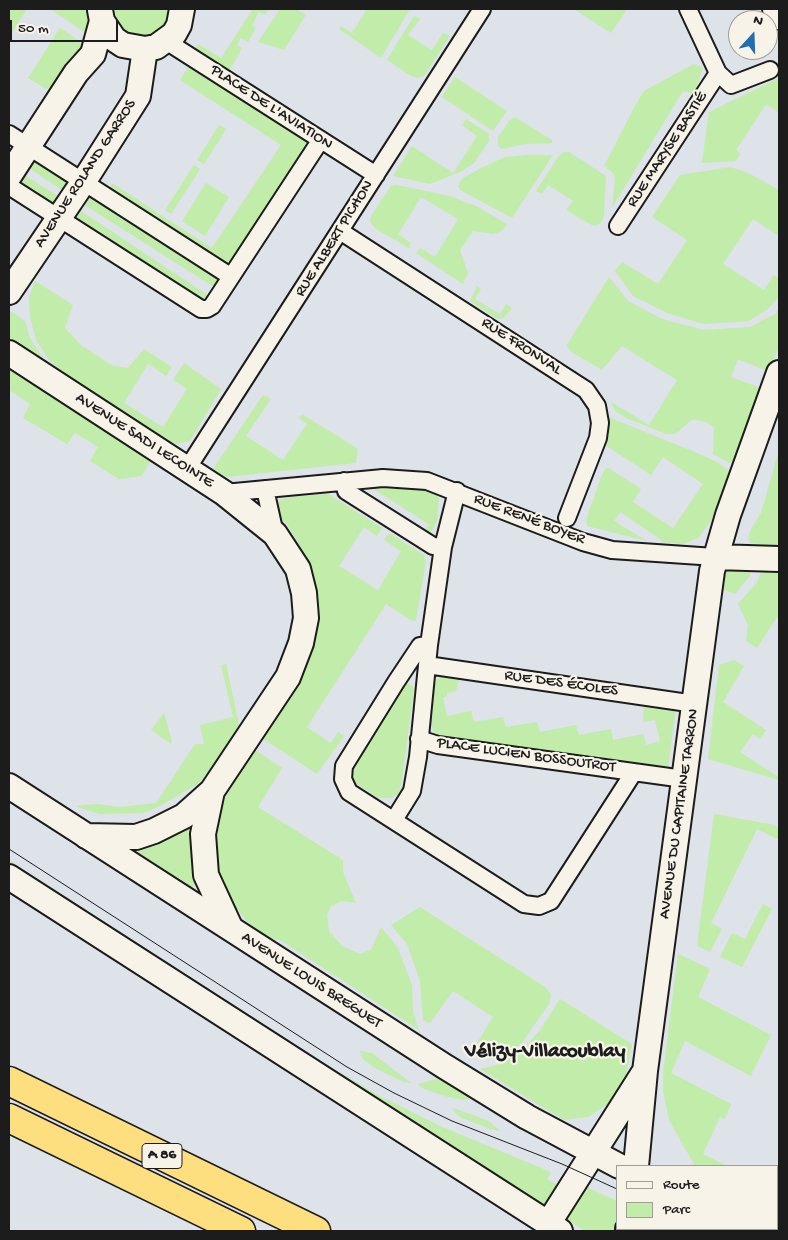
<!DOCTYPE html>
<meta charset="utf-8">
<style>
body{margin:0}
#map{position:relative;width:788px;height:1240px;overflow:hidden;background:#dee2e9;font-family:"Gochi Hand",sans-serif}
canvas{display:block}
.frame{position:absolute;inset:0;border:10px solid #1c1c1c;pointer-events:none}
.legend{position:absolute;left:616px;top:1165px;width:162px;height:65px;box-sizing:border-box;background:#f7f3e8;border:1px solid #9f9d96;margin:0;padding:6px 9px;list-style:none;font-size:15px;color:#1c1c1c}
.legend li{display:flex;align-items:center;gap:10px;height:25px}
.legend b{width:25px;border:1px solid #9f9d96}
.north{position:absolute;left:728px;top:10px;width:50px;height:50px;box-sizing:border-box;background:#f7f3e8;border:1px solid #9f9d96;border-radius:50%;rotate:20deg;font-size:14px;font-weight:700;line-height:20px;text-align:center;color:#1c1c1c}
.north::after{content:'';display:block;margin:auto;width:18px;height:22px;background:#1f6fb2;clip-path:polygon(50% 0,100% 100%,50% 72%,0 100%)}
.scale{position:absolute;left:10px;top:20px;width:108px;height:22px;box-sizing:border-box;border:2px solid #1c1c1c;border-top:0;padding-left:6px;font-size:15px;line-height:18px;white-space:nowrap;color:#1c1c1c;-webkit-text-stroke:4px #f7f3e8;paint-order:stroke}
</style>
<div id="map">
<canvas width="788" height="1240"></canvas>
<div class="frame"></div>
<ul class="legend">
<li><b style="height:6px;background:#f7f3e8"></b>Route</li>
<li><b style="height:14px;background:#c1eca9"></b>Parc</li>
</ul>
<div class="north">N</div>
<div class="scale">50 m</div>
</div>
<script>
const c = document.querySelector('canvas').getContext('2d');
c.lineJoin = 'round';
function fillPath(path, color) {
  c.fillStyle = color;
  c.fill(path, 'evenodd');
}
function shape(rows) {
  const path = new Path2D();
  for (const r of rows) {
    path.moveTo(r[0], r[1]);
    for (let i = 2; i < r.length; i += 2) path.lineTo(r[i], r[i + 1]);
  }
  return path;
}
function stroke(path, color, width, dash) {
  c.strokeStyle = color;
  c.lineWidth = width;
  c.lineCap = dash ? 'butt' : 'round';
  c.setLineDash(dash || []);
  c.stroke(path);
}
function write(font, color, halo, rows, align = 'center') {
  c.font = font + ' "Gochi Hand",sans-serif';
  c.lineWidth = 4.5;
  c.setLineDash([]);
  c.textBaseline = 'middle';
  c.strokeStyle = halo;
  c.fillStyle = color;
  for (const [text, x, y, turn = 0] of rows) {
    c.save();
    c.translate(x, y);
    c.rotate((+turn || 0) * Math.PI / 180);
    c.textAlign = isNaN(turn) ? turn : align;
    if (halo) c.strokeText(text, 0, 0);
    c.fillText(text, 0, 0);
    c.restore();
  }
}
const green = shape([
 [9,9,27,9,9,37],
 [50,9,86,9,88,17,86,33],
 [107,9,173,9,167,27,150,40,129,39],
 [253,9,269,9,265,15,259,12,252,25,256,28,248,42,241,38,237,45,242,48,229,71,194,49,198,44,221,58],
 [280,9,296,9,306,15,284,50,258,42],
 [367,9,410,9,381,58,339,29,341,26,352,33],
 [574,9,627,9,611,33],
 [414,16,420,19,408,35,432,50,443,33,450,36,424,76,418,78,411,76,387,60],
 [60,28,84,44,79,52,64,66,58,83,53,88,46,89,28,78],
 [191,62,311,141,228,268,108,190,112,183,212,248,281,145,180,80],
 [694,64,703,68,694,94,683,91,612,208,615,178,612,172,604,166,635,106,644,91],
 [455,77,507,111,493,131,442,97],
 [779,78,779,113,766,104,736,150,740,154,736,161,702,163,709,112],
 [515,117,552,140,552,143,525,144,502,149,498,146,498,137,509,121],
 [466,119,489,134,489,141,474,163,462,171,430,184,393,176,412,146,453,173,477,136,462,125],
 [219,125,226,129,204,164,197,160],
 [564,152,569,152,606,176,604,215,601,223,594,226,590,224,566,210,573,201,548,185,542,194,536,191,558,157],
 [31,154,70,179,62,190,24,165],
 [526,155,553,155,512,218,460,190,458,186,462,179,481,168,505,157],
 [194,165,200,169,171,214,165,210],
 [731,167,750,174,779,190,779,236,753,219,723,264,764,290,774,275,779,278,779,297,768,309,749,321,704,324,667,313,633,296,615,271,622,262,658,284,687,240,652,217,680,175],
 [21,173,58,196,52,207,14,183],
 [206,183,229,197,205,236,182,221],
 [397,185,450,196,478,207,507,224,502,231,493,234,473,231,460,250,468,273,463,284,416,253,420,248,435,257,458,219,421,197,398,234,411,243,409,248,376,229,370,222,371,216,391,186],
 [89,191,220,277,214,287,80,202],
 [78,209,209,296,204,305,72,219],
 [609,277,628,301,662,319,704,330,750,327,775,314,779,308,779,346,769,372,738,359,731,377,763,389,735,463,729,463,713,454,714,427,706,422,693,419,675,434,666,434,626,418,615,411,611,402,649,425,677,380,622,346,602,370,570,351,567,345,570,340],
 [35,281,73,305,65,328,82,346,113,366,128,368,144,349,172,367,166,376,148,364,124,403,163,427,187,389,173,380,184,363,221,389,190,441,176,444,169,441,65,375,49,360,36,340,30,317,29,298],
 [477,286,481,289,475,299,500,314,506,304,512,308,506,316,501,319,496,318,470,301],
 [9,310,25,321,30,338,50,369,15,345,9,337],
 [10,370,150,461,142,476,119,479,90,461,98,447,75,433,67,444,23,418,30,404,9,390],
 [263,395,271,399,246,436,283,460,307,424,299,418,302,414,358,449,356,463,227,477,213,469],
 [608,417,695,452,717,462,731,472,711,521,698,538,683,544,662,542,660,539,620,512,614,521,647,541,587,526,586,520,603,472,607,467,641,489,633,502,673,528,703,484,663,457,651,475,605,445,603,442],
 [779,450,779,547,751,543,748,540,750,531,761,513],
 [386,486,420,488,435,493,439,499,437,521,432,531,427,533,422,531,430,525,372,488],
 [328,494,382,528,377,536,364,527,339,566,378,590,401,551,384,540,389,533,424,555,426,561,416,620,412,621,386,604,307,727,331,743,338,732,344,736,317,774,257,735,312,591,303,551,287,524,278,518,279,500,290,497],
 [751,564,750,576,735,594,717,587,721,574,726,569],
 [761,572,779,573,779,614,757,648,746,641,748,625,738,604,757,582],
 [734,660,744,666,723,702,766,730,760,739,753,734,740,752,777,776,779,773,779,780,708,759,719,665],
 [226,664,239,725,218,759,199,783,160,806,143,813,99,814,75,806,97,804,120,807,156,803,195,744,204,744,200,725,233,717,221,665],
 [445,675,460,677,456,691,447,693,447,696,443,698,447,716,471,711,474,722,503,717,506,727,537,722,540,732,576,725,579,735,611,729,613,740,643,734,646,745,660,741,655,720,643,722,644,703,676,708,668,767,442,737,434,733,430,721,434,685,437,679],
 [405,683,412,685,414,689,401,787,398,794,391,798,378,798,353,781,351,768],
 [164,713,172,741,171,744,151,730],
 [251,747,282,768,258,807,343,860,343,872,356,903,342,901,331,906,327,915,329,931,342,946,360,954,371,950,381,927,398,948,412,985,413,1011,419,1030,280,940,263,937,251,927,232,902,219,873,215,847,222,808,231,780],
 [714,814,775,825,779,830,779,840,757,829,711,923,722,929,710,952,697,946],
 [194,816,192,851,194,872,198,883,189,890,130,852,132,843],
 [9,860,322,1062,378,1095,440,1126,551,1172,547,1179,563,1188,548,1211,9,868],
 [763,904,772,909,742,967,720,957,732,933,745,939],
 [420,907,545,987,551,995,549,1004,521,1044,498,1059,487,1059,472,1051,493,1017,453,991,430,1023,423,1020,420,981,407,944,391,925],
 [678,954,710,969,698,997,771,1035,751,1076,685,1041,671,1073,731,1104,725,1119,720,1117,703,1154,727,1166,695,1166,669,1120,663,1091,663,1073],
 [560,999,632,1044,624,1085,614,1100,588,1117,564,1120,480,1069,501,1064,525,1047,540,1030],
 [360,1051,372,1053,411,1083,404,1082,375,1068,363,1059],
 [437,1079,448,1081,468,1094,469,1099,462,1100,441,1095,422,1088,417,1084],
 [453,1108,489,1121,500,1131,490,1129,462,1118,454,1112],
 [580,1184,617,1201,618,1229,614,1231,585,1231,568,1220,564,1209]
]);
const street = shape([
 [166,41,376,175],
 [718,73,731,85,770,70],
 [9,134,230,276],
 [9,186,201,309,207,309,212,306,320,141],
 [618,226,718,73,688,9],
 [340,231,586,390,597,406,600,423,598,438,567,518],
 [187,469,482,9],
 [344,481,346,491,433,546,443,547],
 [265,489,275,534],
 [224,493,383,478,427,481,583,542,612,550,715,557],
 [429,645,420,646,396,682,344,766,343,779,349,792,524,904,539,906,551,901,634,772],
 [427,665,695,704],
 [419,739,438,745,684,779],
 [394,820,412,791,418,757,429,645,443,547,457,491]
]);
const secondary = shape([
 [775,9,779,17],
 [100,10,102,21,114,39,123,45,145,49,156,47,174,34,179,25,182,9],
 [9,176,76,73,93,54,102,21],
 [9,292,84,181,138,96,145,49],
 [9,353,224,493,275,534,298,569,304,593,306,618,301,643,288,677,212,791,184,816,154,831,136,837,86,836],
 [715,557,779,559],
 [9,786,444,1066,527,1117,619,1166],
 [212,791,203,834,206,875,230,927],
 [9,877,560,1231],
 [636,1166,645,1071,712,571,728,515,779,373],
 [548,1224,643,1074],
 [743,1229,748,1231],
 [628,1231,628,1229]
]);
const highway = shape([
 [9,1081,316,1231],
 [9,1118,241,1231]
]);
const tram = shape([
 [9,849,347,1067,394,1093,452,1121,562,1164,617,1189],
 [683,1229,688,1231],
 [698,1229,703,1231]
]);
const shields = [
 [162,1156,40]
];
const shieldNames = [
 ["A 86",162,1156]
];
const streetNames = [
 ["PLACE DE L'AVIATION",271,108,33],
 ["RUE MARYSE BASTIÉ",668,150,-57],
 ["AVENUE ROLAND GARROS",86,174,-57],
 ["RUE ALBERT PICHON",335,239,-58],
 ["RUE FRONVAL",521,347,33],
 ["AVENUE SADI LECOINTE",144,441,33],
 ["RUE RENÉ BOYER",529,520,21],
 ["RUE DES ÉCOLES",561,684,8],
 ["PLACE LUCIEN BOSSOUTROT",526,756,8],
 ["AVENUE DU CAPITAINE TARRON",680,814,-82],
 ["AVENUE LOUIS BREGUET",311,981,33]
];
const districtNames = [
 ["Vélizy-Villacoublay",545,1053]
];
fillPath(green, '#c1eca9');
stroke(street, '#1c1c1c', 20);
stroke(secondary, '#1c1c1c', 28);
stroke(highway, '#1c1c1c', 31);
stroke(street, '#f7f3e8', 16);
stroke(secondary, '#f7f3e8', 24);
stroke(highway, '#fedf80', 28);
stroke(tram, '#1c1c1c', 1);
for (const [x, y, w] of shields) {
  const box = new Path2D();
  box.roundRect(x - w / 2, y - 12.5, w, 25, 4);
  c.fillStyle = '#f7f3e8';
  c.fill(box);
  stroke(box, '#1c1c1c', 1);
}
write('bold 15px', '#1c1c1c', null, shieldNames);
write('16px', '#1c1c1c', '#f7f3e8', streetNames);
write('bold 21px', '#1c1c1c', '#f7f3e8', districtNames);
</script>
